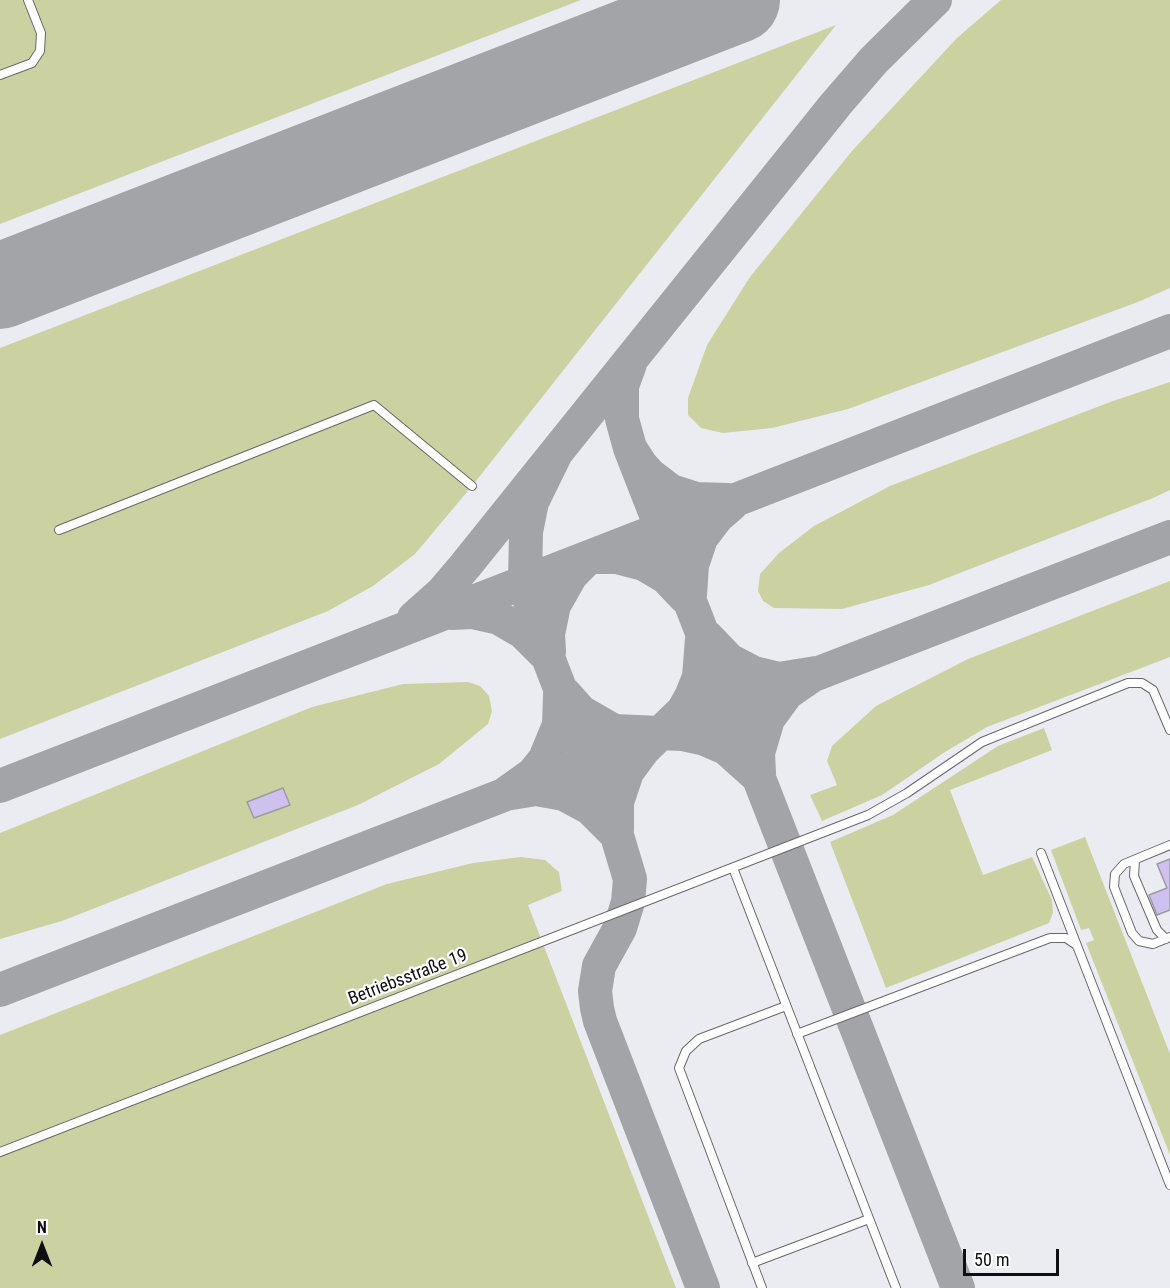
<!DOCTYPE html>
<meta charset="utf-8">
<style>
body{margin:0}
#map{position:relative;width:1170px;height:1288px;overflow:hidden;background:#ebecf1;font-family:"Roboto Condensed",sans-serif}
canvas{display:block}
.north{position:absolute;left:12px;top:1216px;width:60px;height:60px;-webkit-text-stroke:4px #fff;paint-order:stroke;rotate:0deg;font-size:16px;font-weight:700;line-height:24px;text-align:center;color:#0f0f11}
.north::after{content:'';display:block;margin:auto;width:21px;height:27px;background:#0f0f11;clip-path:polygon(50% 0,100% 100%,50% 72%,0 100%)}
.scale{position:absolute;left:963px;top:1249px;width:96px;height:27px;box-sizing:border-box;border:3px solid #0f0f11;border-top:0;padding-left:8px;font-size:18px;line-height:21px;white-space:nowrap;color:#0f0f11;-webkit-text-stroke:4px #fff;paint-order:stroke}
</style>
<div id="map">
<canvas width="1170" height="1288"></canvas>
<div class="north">N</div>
<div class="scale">50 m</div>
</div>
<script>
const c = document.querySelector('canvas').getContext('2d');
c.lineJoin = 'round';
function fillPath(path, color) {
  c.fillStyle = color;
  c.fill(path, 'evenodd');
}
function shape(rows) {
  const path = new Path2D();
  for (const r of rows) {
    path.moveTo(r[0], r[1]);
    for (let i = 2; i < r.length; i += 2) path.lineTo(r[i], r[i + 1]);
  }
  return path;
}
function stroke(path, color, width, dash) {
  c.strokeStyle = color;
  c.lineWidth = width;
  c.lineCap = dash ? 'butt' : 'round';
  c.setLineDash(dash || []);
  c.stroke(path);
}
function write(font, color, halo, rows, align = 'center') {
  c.font = font + ' "Roboto Condensed",sans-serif';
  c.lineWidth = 4.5;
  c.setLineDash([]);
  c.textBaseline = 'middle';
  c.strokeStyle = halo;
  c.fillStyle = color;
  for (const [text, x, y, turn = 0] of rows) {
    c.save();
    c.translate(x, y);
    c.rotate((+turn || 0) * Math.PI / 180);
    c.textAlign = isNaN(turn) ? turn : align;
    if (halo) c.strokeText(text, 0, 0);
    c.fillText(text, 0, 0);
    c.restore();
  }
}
const green = shape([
 [0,0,581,0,0,224],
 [1001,0,1170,0,1170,288,1138,302,848,409,772,428,723,433,701,428,688,415,688,398,707,345,750,277,852,151,957,38],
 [836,25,472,486,415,554,373,586,328,611,0,739,0,348],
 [1170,382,1170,490,1153,498,929,585,842,609,774,608,763,601,758,591,760,574,779,553,814,526,890,486,1113,401],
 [1170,581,1170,657,987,727,945,752,882,795,822,821,810,795,837,785,827,761,832,746,876,706,968,659],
 [468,682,480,686,489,696,492,711,488,724,439,764,358,805,62,921,0,939,0,833,312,707,403,684],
 [1044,728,1052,750,950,790,983,875,1032,857,1052,900,1053,913,1049,923,886,988,830,842,893,815,998,746],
 [1085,837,1170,1054,1170,1155,1086,943,1094,940,1089,928,1081,930,1051,850],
 [521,857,545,860,559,872,562,891,528,905,676,1288,0,1288,0,1035,387,884,473,863]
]);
const taxiway = shape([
 [630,364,622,386,622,419,630,448,641,465,650,475,671,491,696,499,728,500],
 [630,448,958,1288],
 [556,453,532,502,526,532,525,581,536,626,618,839,630,879,628,902,620,928,599,966,595,991,597,1008,600,1021,703,1288],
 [690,595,692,565,701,538,717,517,732,504],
 [452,613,472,612,499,618,523,632,544,653],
 [414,618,442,593,465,566,836,104,874,60,935,0],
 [707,637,729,660,754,673,779,679,816,673,787,693,768,719,758,753,759,773],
 [549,651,548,634,554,605,571,575,589,557,617,557,644,564,666,577,685,597],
 [560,694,559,725,545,759,533,774,505,794,536,789,564,794,590,808,613,831],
 [565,694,581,712,614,731,682,734,705,739,726,748,755,774],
 [0,786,1170,331],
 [617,830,617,802,627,772,644,749,683,711,691,697,699,677,702,639],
 [0,990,1170,537]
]);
const runway = shape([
 [0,286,737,0]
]);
const building = shape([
 [283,788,290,805,254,818,247,802,283,788],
 [1170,859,1170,910,1157,915,1149,895,1167,888,1157,864,1170,859]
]);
const service = shape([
 [0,75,32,63,40,51,41,33,28,0],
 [59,530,374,405,472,486],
 [1170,845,1124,864,1115,874,1114,887,1132,933,1139,941,1153,944,1170,937],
 [1041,853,1170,1185],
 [1135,860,1134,876,1157,930,1166,939],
 [733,868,896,1288],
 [797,1034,1050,938,1066,938,1075,944],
 [0,1152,868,815,907,793,982,742,1128,683,1142,683,1153,690,1170,730],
 [752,1263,869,1219],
 [762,1288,679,1068,686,1051,699,1039,786,1006]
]);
const streetNames = [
 ["Betriebsstraße 19",408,978,-21]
];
fillPath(green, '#ccd1a2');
stroke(taxiway, '#a3a4a8', 34);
stroke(runway, '#a3a4a8', 86);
fillPath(building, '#cec1ef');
stroke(building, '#9c9ba0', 1.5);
stroke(service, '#68686c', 10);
stroke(service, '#fff', 8);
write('18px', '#0f0f11', '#fff', streetNames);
</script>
